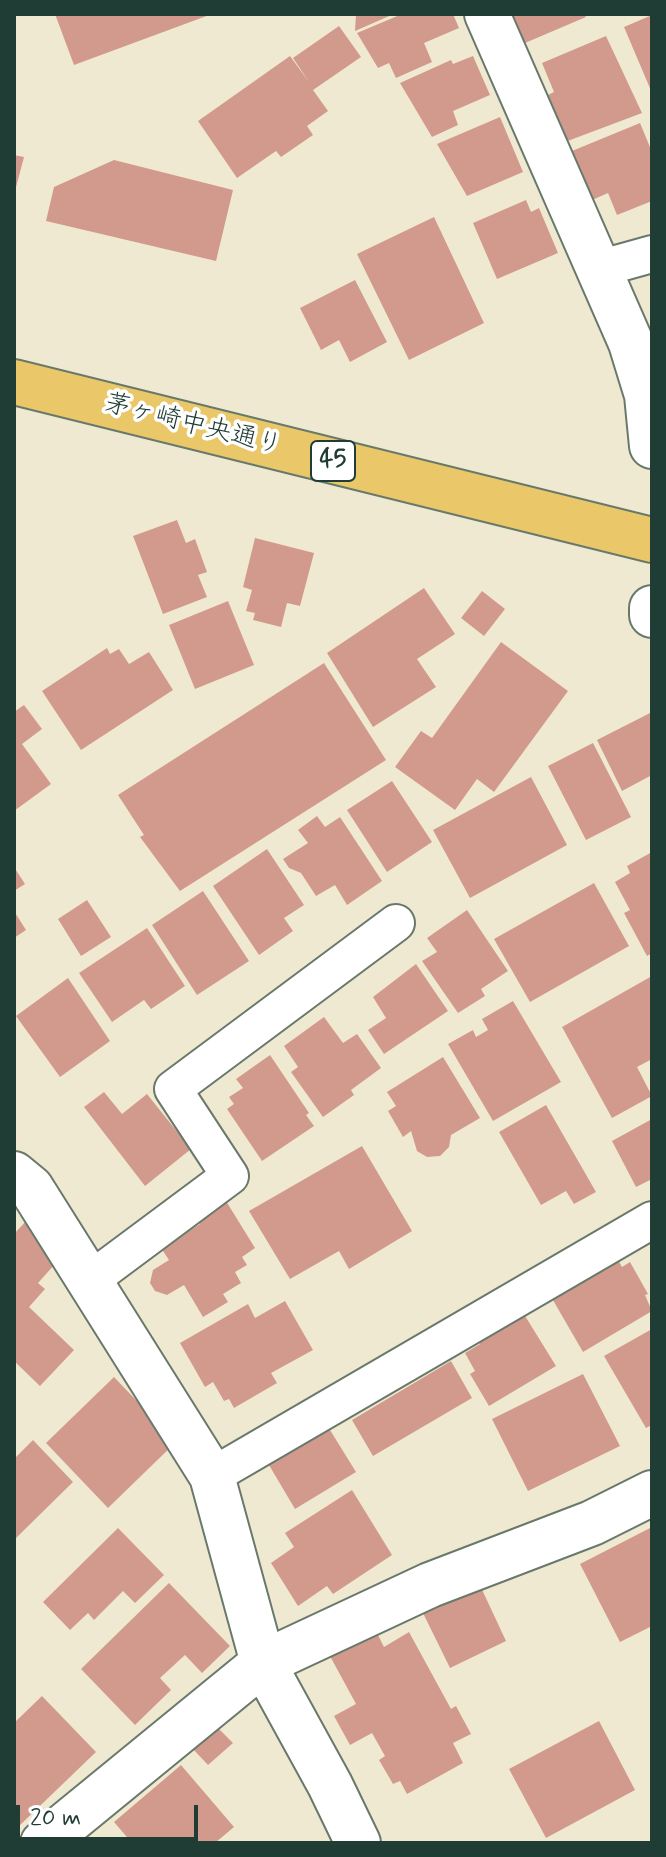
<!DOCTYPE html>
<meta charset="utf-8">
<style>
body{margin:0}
#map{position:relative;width:666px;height:1857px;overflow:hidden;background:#f0e9d1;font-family:Mynerve,sans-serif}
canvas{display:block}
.frame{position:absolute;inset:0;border:16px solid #1f3d34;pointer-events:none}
.scale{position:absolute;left:16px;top:1805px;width:182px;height:36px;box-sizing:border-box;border:4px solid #1f3d34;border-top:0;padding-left:10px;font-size:24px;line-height:28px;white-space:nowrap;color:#1f3d34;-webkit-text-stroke:6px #fff;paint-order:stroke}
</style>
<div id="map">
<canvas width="666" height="1857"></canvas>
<div class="frame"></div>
<div class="scale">20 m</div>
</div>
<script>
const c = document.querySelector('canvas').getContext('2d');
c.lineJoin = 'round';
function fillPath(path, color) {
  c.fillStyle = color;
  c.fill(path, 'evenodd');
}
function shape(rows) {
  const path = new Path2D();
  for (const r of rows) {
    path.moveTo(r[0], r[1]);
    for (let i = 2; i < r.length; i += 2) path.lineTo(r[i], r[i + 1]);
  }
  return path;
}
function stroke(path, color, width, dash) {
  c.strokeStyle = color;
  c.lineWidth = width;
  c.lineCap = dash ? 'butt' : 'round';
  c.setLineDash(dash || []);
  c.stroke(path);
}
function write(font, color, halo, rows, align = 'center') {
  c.font = font + ' Mynerve,"Klee One",sans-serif';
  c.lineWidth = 7;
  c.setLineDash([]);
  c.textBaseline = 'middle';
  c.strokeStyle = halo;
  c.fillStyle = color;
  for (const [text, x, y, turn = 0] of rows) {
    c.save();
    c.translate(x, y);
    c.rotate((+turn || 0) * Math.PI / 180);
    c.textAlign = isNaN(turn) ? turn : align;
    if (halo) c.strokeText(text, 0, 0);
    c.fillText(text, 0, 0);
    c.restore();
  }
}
const building = shape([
 [55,14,212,14,74,65],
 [356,14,394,14,355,31],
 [402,14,453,14,459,28,424,43,432,62,396,78,389,63,378,68,357,33],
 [513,14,584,14,586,17,525,43],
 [652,15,652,93,624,27],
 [339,26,361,57,313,90,328,111,307,126,313,135,281,157,276,151,237,178,198,121,290,56,309,82,293,58],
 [606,36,642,113,565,142,546,96,554,92,542,63],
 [473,56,490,95,453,111,458,125,432,137,400,83,451,60,453,64],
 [500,117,523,172,467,196,437,144],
 [640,123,652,152,652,201,617,215,608,193,590,201,572,151],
 [14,155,24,157,15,191,14,191],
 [114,160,233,190,216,261,46,221,54,187],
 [526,200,531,212,539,208,558,253,497,279,473,223],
 [434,217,484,323,409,360,357,254],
 [355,280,387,342,350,362,339,340,321,350,300,308],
 [177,520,186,543,195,539,207,572,198,575,207,597,163,614,133,536],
 [255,538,314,553,300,606,287,603,281,627,253,620,255,613,246,611,252,590,243,587],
 [424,588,455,634,417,659,436,687,373,727,327,653],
 [482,591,505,609,484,636,461,618],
 [228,601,254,665,195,689,169,625],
 [501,642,568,691,494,792,477,779,455,810,395,767,421,731,432,738],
 [107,648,110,654,119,649,129,664,149,652,173,690,81,750,42,691],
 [324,663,386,760,180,891,140,837,144,835,118,795],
 [24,705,42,729,22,744,51,784,14,811,14,712],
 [652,712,652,775,622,791,597,740],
 [593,743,631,817,586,840,548,766],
 [531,777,567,845,470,898,433,830],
 [392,781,432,842,387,872,347,810],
 [317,816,325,827,340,817,382,881,347,905,335,885,316,896,301,873,289,868,283,859,308,843,298,830],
 [267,849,304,905,284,918,293,931,259,955,213,886],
 [652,852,652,953,647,956,624,913,630,910,615,882,630,873,627,866],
 [14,867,25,884,14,891],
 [594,883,629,946,530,1002,494,939],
 [203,891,249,961,197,995,152,925],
 [87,900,111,937,81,956,58,919],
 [467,910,508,971,481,989,485,996,458,1013,422,961,437,952,427,938],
 [14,911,26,930,14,938],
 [147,928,185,986,151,1009,144,1000,112,1022,79,973],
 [416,964,448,1011,384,1054,368,1030,386,1018,373,997],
 [652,976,652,1059,637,1067,652,1096,612,1118,562,1027],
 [68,978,110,1041,60,1077,16,1016],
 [513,1001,561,1082,493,1121,448,1044,473,1030,476,1037,488,1030,482,1019],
 [324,1017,343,1043,357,1034,381,1068,351,1090,354,1095,323,1117,291,1072,298,1067,284,1046],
 [270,1055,309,1113,306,1115,314,1126,262,1161,227,1109,234,1104,229,1097,243,1088,236,1079],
 [443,1057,480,1118,451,1135,449,1147,440,1156,427,1157,417,1151,411,1131,403,1137,388,1111,396,1106,387,1092],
 [104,1092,122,1114,147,1094,191,1149,145,1186,84,1107],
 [546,1105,596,1192,574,1204,566,1191,541,1205,499,1132],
 [652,1119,652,1179,636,1187,612,1141],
 [362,1146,412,1231,349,1269,339,1251,290,1279,249,1211],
 [226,1201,255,1248,242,1257,247,1265,235,1272,241,1283,223,1294,228,1302,203,1317,184,1285,167,1295,155,1291,150,1283,153,1270,169,1260,161,1248,200,1224,197,1219],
 [27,1220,64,1254,38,1283,45,1289,29,1307,74,1350,40,1386,14,1361,14,1234],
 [616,1256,622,1267,630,1262,648,1294,645,1295,652,1311,583,1352,550,1295],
 [285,1301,313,1350,271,1373,277,1383,234,1408,229,1399,224,1401,213,1382,205,1387,180,1343,248,1304,255,1318],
 [522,1311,556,1366,489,1406,470,1374,475,1371,465,1353,480,1344,477,1338],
 [652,1329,652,1425,646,1428,604,1356],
 [451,1361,472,1398,373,1456,352,1420],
 [583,1374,620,1446,528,1491,492,1419],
 [114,1377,176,1442,108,1508,46,1443],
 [330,1430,356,1472,295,1509,266,1460,313,1433,316,1438],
 [33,1440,73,1482,14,1540,14,1459],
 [352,1490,392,1555,333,1594,327,1586,298,1606,271,1563,294,1547,285,1533],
 [652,1527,652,1626,620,1642,580,1564],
 [118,1528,164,1575,135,1603,123,1591,94,1620,88,1613,70,1630,43,1602],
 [478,1581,506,1641,450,1668,421,1609],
 [169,1583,230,1646,202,1673,185,1655,160,1678,171,1690,135,1725,81,1669],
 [376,1631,384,1647,409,1632,451,1709,456,1706,471,1734,453,1743,463,1763,407,1794,400,1781,393,1784,379,1760,385,1756,372,1733,350,1745,334,1716,356,1704,330,1656],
 [42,1696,96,1752,18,1827,14,1823,14,1723],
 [599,1721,635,1790,546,1838,509,1769],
 [216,1726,233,1743,208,1765,192,1748],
 [181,1765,234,1827,215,1843,132,1843,114,1822]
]);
const lane = shape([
 [598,269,652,254],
 [89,1281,230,1176,173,1089,396,923],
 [212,1476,652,1220]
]);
const street = shape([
 [487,14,631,343,647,395,652,446],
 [652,608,652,615],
 [14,1174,31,1188,212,1476,263,1663,330,1785,358,1843],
 [43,1843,263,1663,430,1585,592,1523,652,1493]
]);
const primary = shape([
 [14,382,652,540]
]);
const shields = [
 [333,461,44]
];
const shieldNames = [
 ["45",333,461]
];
const streetNames = [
 ["茅ヶ崎中央通り",193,426,14]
];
fillPath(building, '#d29a8d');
stroke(lane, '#68796b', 40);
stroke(street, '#68796b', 48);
stroke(primary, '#68796b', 48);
stroke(lane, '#fff', 36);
stroke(street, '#fff', 44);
stroke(primary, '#eac769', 44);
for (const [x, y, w] of shields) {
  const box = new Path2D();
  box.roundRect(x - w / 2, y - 20, w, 40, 6);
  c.fillStyle = '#fff';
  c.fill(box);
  stroke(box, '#1f3d34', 2);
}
write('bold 24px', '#1f3d34', null, shieldNames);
write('26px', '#1f3d34', '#fff', streetNames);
</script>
